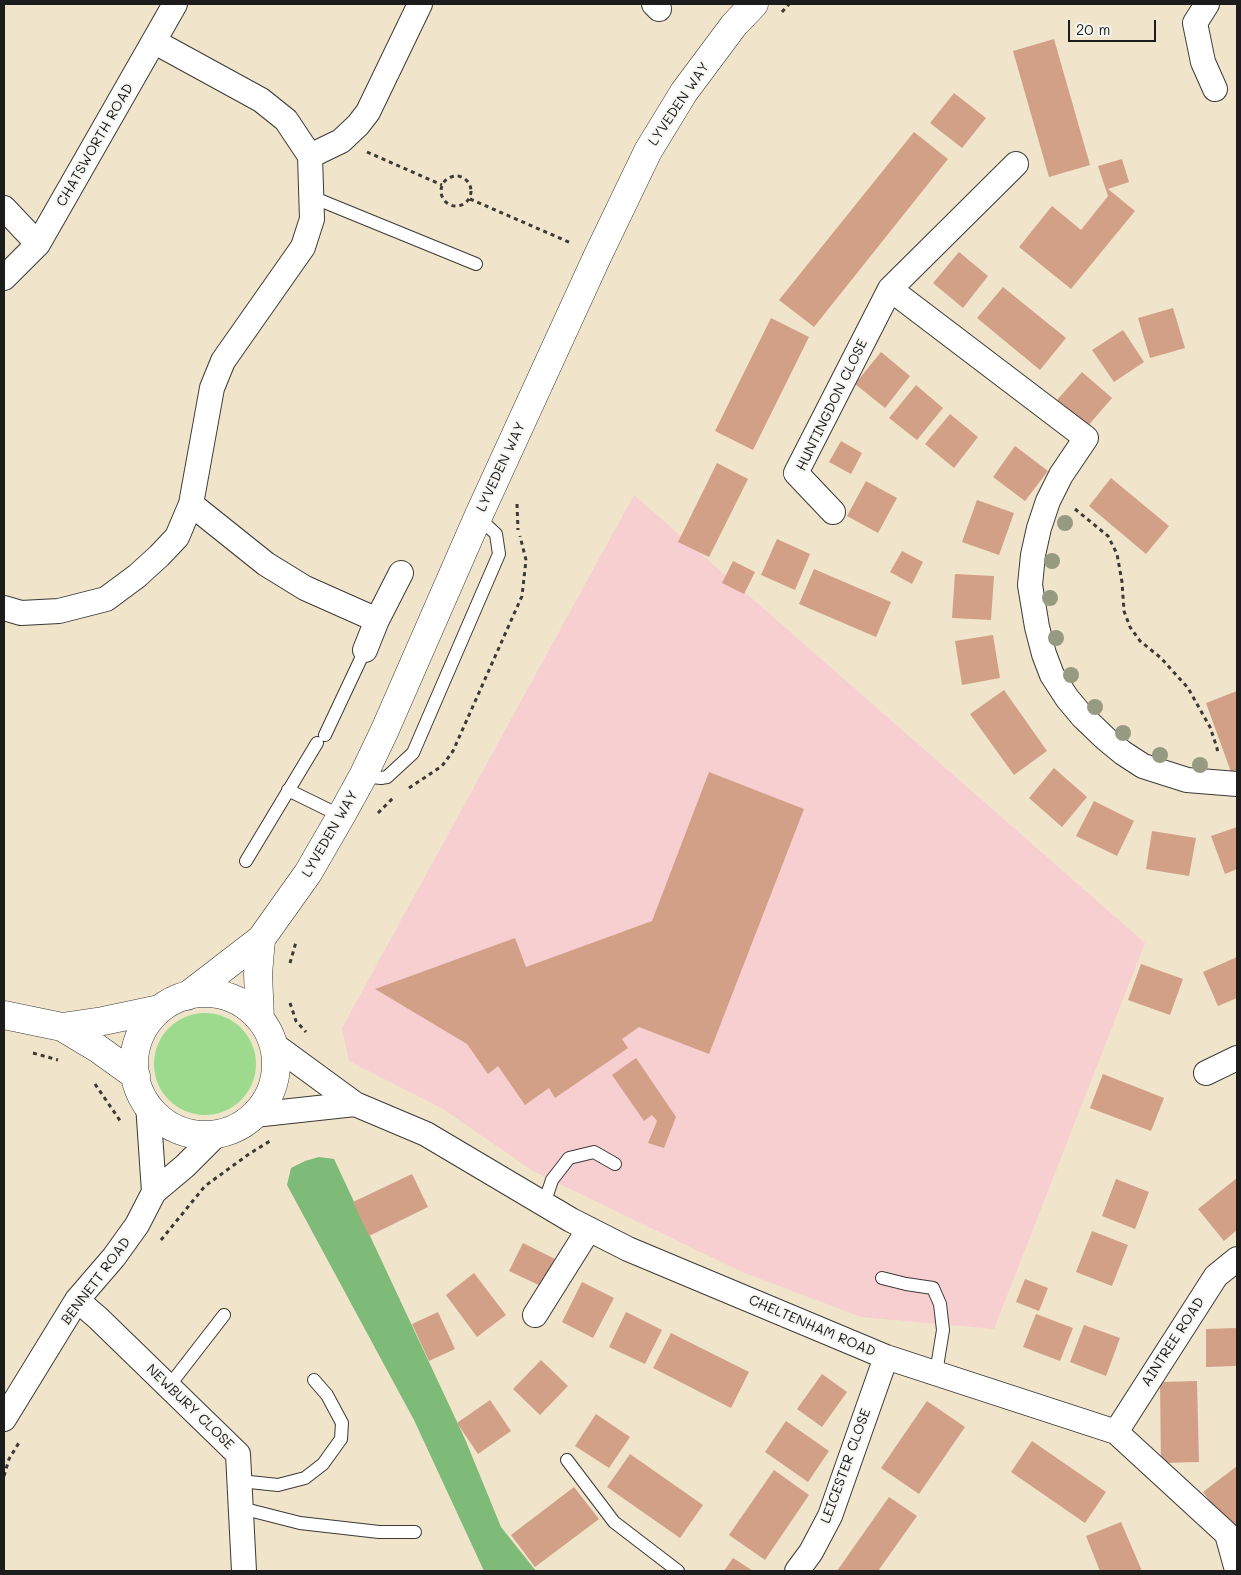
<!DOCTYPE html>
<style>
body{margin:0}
#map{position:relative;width:1241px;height:1575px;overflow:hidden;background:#f0e4ca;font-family:Mali,sans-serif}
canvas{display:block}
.frame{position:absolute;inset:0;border:5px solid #1c1c1c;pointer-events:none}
.scale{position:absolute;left:1068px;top:20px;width:88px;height:22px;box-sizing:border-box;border:2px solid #1c1c1c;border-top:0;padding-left:6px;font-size:15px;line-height:18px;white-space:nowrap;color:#1c1c1c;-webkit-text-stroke:4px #f6f6f2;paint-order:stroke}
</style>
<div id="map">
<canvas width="1241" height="1575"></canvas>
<div class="frame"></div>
<div class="scale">20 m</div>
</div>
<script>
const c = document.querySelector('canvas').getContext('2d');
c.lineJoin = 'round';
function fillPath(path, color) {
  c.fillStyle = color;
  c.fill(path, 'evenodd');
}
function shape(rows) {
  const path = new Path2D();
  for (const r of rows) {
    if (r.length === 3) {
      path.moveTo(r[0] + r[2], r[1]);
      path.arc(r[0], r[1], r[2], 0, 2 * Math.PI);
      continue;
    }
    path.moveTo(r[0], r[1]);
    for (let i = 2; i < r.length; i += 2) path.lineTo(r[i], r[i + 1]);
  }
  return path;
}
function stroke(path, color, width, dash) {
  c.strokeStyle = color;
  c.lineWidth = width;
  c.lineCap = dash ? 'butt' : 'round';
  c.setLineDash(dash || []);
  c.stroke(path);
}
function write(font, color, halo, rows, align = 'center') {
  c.font = font + ' Mali,sans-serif';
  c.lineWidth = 4;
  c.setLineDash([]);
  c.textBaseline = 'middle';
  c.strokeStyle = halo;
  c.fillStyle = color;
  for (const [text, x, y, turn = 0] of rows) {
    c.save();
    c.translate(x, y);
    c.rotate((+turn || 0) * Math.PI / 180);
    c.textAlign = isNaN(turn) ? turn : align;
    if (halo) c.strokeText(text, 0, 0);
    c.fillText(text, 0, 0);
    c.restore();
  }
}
const built = shape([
 [634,495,1145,943,994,1329,861,1317,742,1272,533,1171,443,1109,349,1061,342,1028]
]);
const green = shape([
 [205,1064,51]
]);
const forest = shape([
 [319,1157,334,1159,465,1439,501,1527,536,1571,484,1571,414,1420,287,1185,291,1168,305,1161]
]);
const building = shape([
 [1054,39,1090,165,1049,177,1013,51],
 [954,93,986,118,962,148,930,123],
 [914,132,948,159,814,327,779,300],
 [1122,159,1129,182,1108,189,1135,211,1071,289,1019,247,1052,206,1081,230,1108,196,1098,166],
 [959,252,988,276,963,308,933,283],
 [1003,287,1066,338,1040,370,977,318],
 [1173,308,1185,348,1150,358,1138,318],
 [771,318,809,337,753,450,715,431],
 [1123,330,1144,362,1114,382,1092,350],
 [881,352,910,376,885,408,855,384],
 [1082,372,1112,398,1087,427,1057,400],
 [916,385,943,408,917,440,889,418],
 [950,414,978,437,954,468,925,444],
 [841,441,862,453,851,474,829,462],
 [1015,446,1048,471,1025,501,993,477],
 [717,463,748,479,709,557,678,542],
 [1111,478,1169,526,1146,554,1089,506],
 [866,481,897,498,878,533,847,516],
 [977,500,1014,513,999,555,962,542],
 [777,539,810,554,795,590,761,575],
 [902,551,923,562,912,584,890,572],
 [733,561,755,572,744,594,722,583],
 [814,569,891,602,876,637,799,604],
 [955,574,994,576,991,620,952,618],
 [993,635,1000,678,962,685,955,641],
 [1004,690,1047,751,1014,775,970,714],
 [1237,691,1237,770,1231,772,1206,703],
 [1054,768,1087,797,1062,827,1029,798],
 [709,772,804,809,709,1054,639,1027,622,1039,628,1048,555,1098,549,1088,525,1105,498,1066,488,1074,467,1044,375,989,515,938,526,967,652,921],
 [1094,801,1134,821,1117,856,1076,836],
 [1237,827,1237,869,1225,874,1211,836],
 [1152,831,1196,838,1189,876,1146,869],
 [1237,957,1237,998,1218,1006,1203,972],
 [1141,964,1183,979,1170,1015,1128,1000],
 [636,1058,676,1117,664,1148,648,1143,657,1121,652,1115,644,1121,612,1075],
 [1103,1074,1164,1098,1151,1131,1090,1108],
 [412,1174,428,1207,369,1236,353,1202],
 [1237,1178,1237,1230,1224,1241,1198,1209],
 [1116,1179,1149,1192,1135,1229,1102,1216],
 [1092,1231,1128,1245,1112,1286,1076,1272],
 [523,1243,559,1261,545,1288,509,1271],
 [474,1273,506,1315,477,1337,446,1295],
 [1025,1279,1048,1288,1039,1311,1016,1302],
 [582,1282,614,1298,593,1338,562,1322],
 [438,1312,455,1349,429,1361,412,1324],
 [626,1312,662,1330,645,1364,609,1347],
 [1036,1314,1073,1328,1060,1361,1023,1347],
 [1084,1325,1120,1338,1106,1376,1070,1362],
 [1237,1328,1237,1366,1206,1367,1206,1329],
 [671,1333,749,1372,731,1408,653,1368],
 [541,1360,568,1386,540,1415,513,1389],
 [822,1374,847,1392,822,1427,797,1409],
 [1197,1381,1199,1462,1161,1463,1160,1382],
 [490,1400,511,1431,478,1454,457,1423],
 [927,1401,965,1427,919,1494,881,1468],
 [596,1414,630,1437,609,1468,575,1446],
 [786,1421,829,1451,808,1482,765,1452],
 [1032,1441,1106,1492,1085,1523,1011,1472],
 [630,1454,703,1505,680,1538,607,1487],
 [1237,1466,1237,1537,1203,1492],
 [774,1470,809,1495,765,1560,729,1535],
 [574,1487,599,1519,535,1567,511,1535],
 [889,1497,917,1516,878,1571,837,1571],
 [1121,1522,1142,1571,1100,1571,1086,1536],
 [733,1558,753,1571,724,1571]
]);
const path = shape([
 [782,12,789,4],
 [367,152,442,185],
 [456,191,15],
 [470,199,571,243],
 [517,504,518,530],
 [1075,509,1108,536,1117,554,1122,582,1124,611,1130,627,1140,641,1161,658,1188,688,1210,727,1217,748,1218,755],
 [409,788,442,766,453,751,522,596,526,560,520,536],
 [378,813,393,798],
 [290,963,296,942],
 [290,1003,296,1021,306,1032],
 [33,1053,58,1060],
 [95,1084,121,1122],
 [161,1240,205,1186,249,1154,270,1141],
 [4,1476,9,1459,20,1441]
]);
const lane = shape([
 [312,197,476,264],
 [325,735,365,650],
 [363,776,381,778,387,777,413,753,499,554,496,534,478,517],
 [288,790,341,816],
 [246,861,317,743],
 [544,1204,552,1180,569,1158,594,1152,615,1164],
 [882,1278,906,1284,933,1288,940,1304,943,1330,936,1373],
 [169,1386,224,1315],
 [567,1460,614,1522,678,1571],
 [240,1481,278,1485,305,1478,323,1464,341,1439,342,1423,327,1395,314,1380],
 [241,1508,300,1523,379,1532,415,1532]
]);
const street = shape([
 [654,4,659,9],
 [1207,4,1195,23,1203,62,1215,89],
 [310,156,341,141,358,125,368,112,420,4],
 [1016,164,890,289,1086,438,1061,475,1048,501,1039,528,1033,555,1030,585,1037,627,1044,654,1052,675,1067,698,1082,716,1106,739,1123,753,1143,766,1187,780,1237,784],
 [4,208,38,244],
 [4,278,38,244,175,4],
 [191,504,266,564,305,588,377,620],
 [833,512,796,473,890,289],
 [4,608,21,613,59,611,106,599,137,576,159,556,177,537,191,504,212,388,223,361,303,247,312,219,310,156,286,120,261,100,155,42],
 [365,650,377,620,401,573],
 [273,1044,355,1104,426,1134,571,1220,628,1249,886,1357,1116,1432,1227,1534,1237,1570],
 [1206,1073,1237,1058],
 [148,1104,154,1192],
 [254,1115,355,1104],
 [77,1300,98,1318,238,1454,244,1571],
 [535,1315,589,1229],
 [4,1419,77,1300,114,1257,137,1225,154,1192,185,1166,218,1133],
 [1116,1432,1216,1276,1237,1259],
 [797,1571,811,1552,830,1516,886,1357]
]);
const secondary = shape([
 [205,1064,71],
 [187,996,261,939,308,873,341,816,363,776,384,732,478,517,598,255,648,151,684,92,734,25,754,4],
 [4,1015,62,1027,97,1048,136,1076],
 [260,1019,258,974,261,939],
 [62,1027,103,1021,160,1009]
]);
const trees = [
 [1065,523],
 [1052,561],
 [1050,598],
 [1056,638],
 [1071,675],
 [1095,707],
 [1123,733],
 [1160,755],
 [1200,765]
];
const streetNames = [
 ["LYVEDEN WAY",679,104,-56],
 ["CHATSWORTH ROAD",95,145,-60],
 ["HUNTINGDON CLOSE",832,405,-64],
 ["LYVEDEN WAY",501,467,-65],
 ["LYVEDEN WAY",330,834,-60],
 ["BENNETT ROAD",96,1281,-53],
 ["CHELTENHAM ROAD",812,1326,23],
 ["AINTREE ROAD",1173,1342,-57],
 ["NEWBURY CLOSE",190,1407,44],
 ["LEICESTER CLOSE",846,1466,-70]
];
fillPath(built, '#f7cfd0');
fillPath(green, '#9eda8d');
fillPath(forest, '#7eba78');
fillPath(building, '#d2a086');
stroke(lane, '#3c3a36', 14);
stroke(street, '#3c3a36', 26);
stroke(secondary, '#3c3a36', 29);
stroke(path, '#3c3a36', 3, [4, 4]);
stroke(lane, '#fff', 12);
stroke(street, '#fff', 24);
stroke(secondary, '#fff', 28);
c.fillStyle = '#959a80';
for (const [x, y] of trees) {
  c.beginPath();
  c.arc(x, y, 8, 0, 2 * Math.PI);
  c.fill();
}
write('14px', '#1c1c1c', '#f6f6f2', streetNames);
</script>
